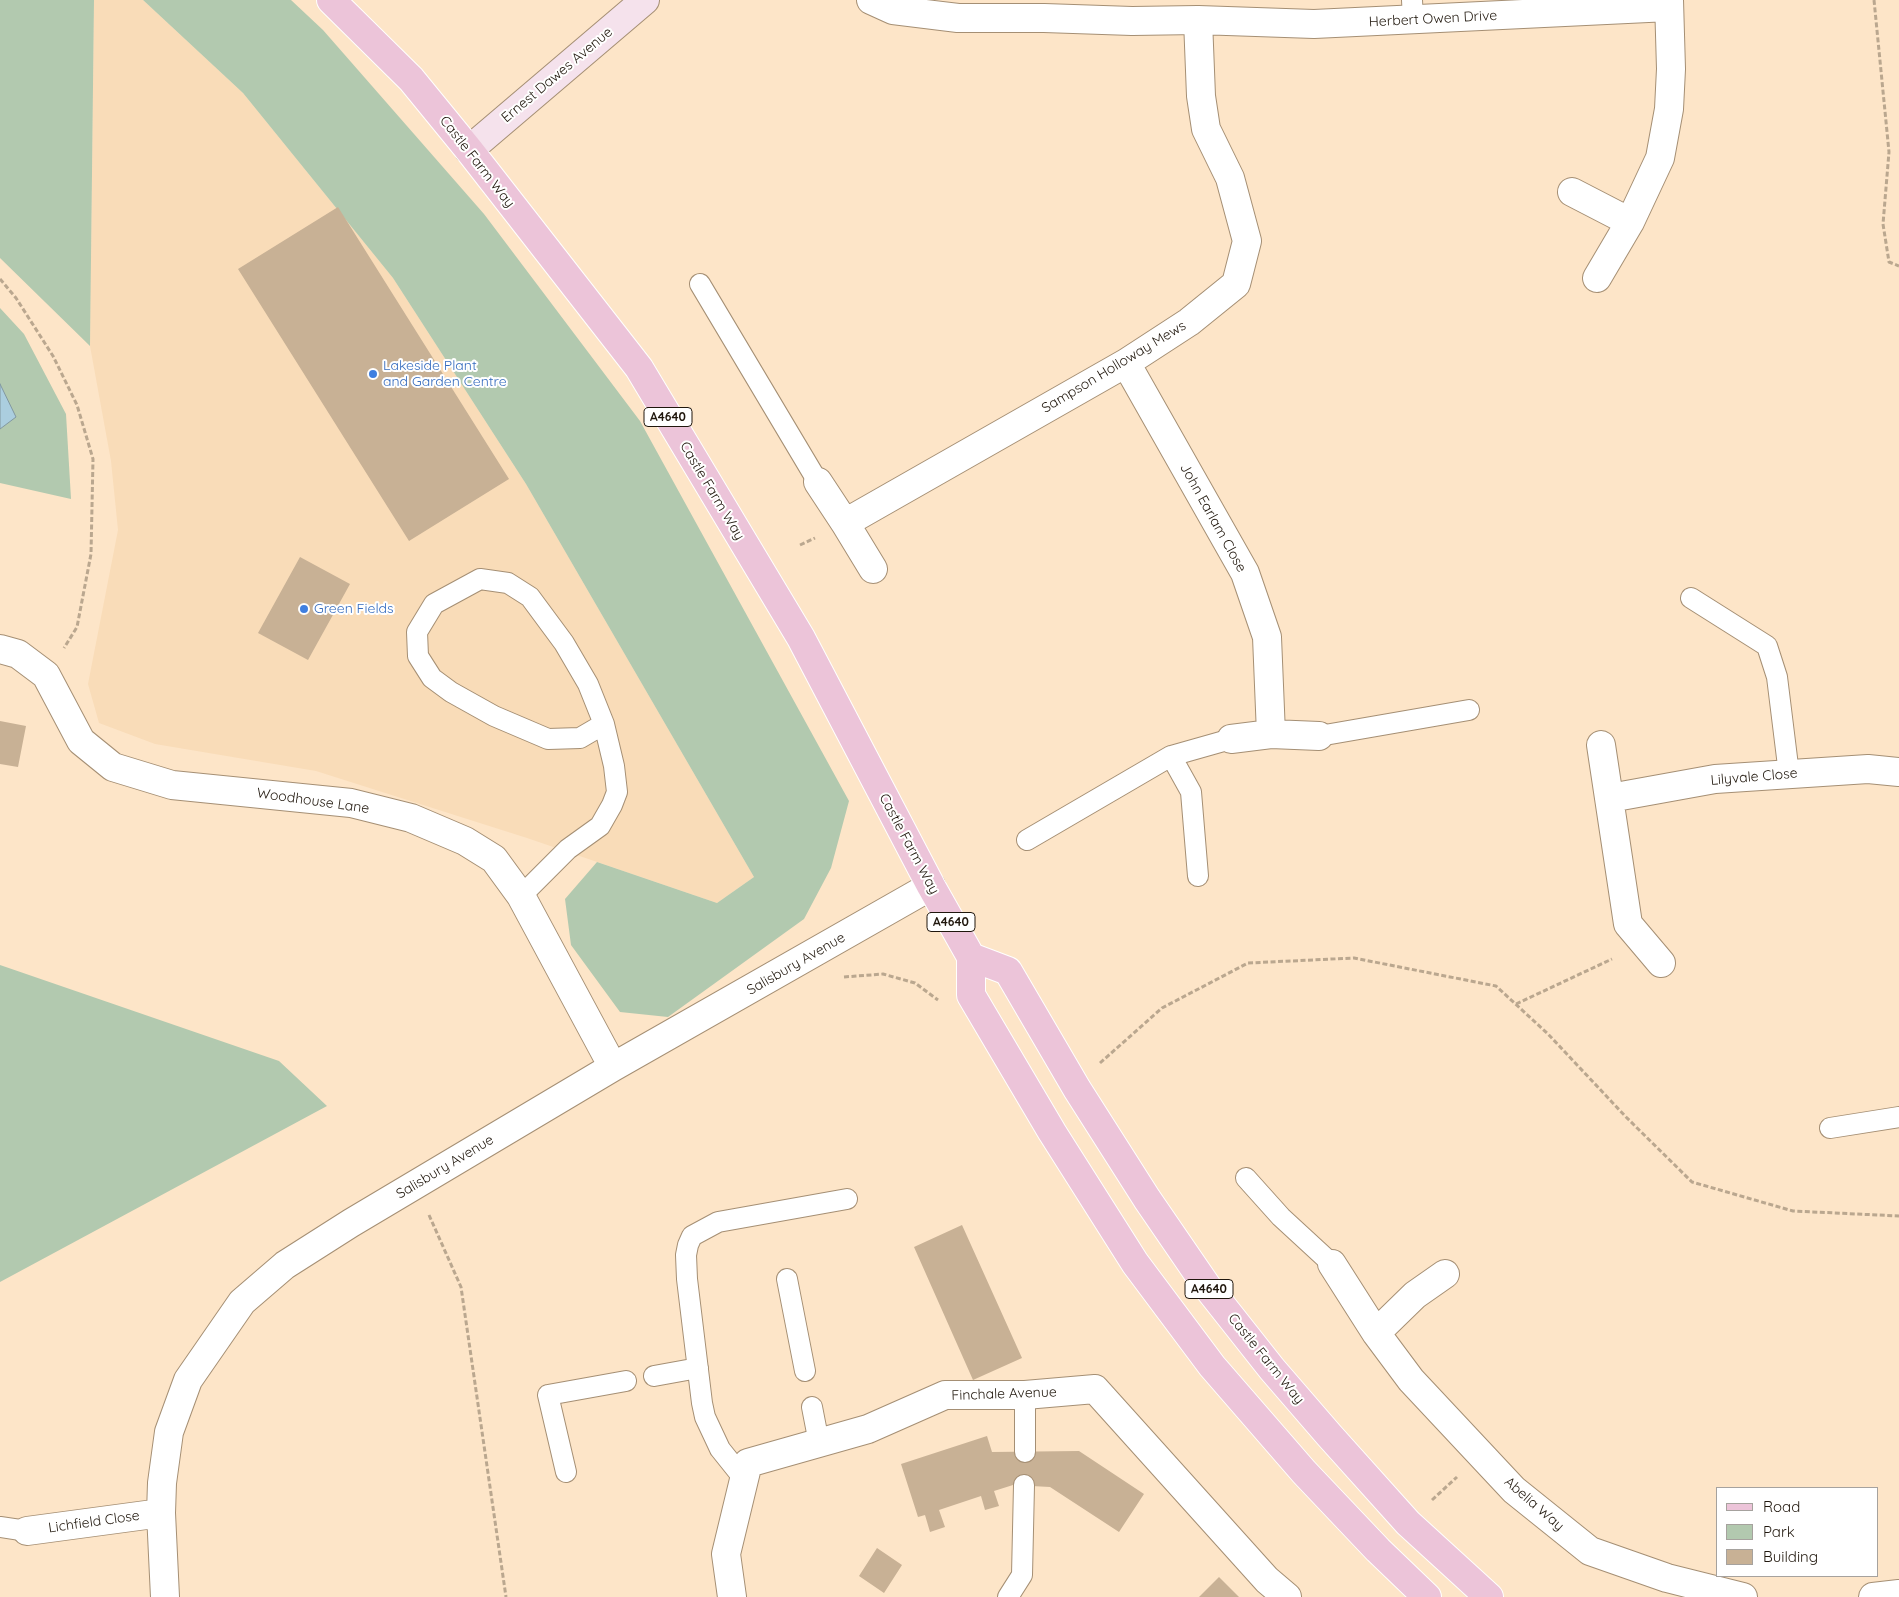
<!DOCTYPE html>
<style>
body{margin:0}
#map{position:relative;width:1899px;height:1597px;overflow:hidden;background:#fde5c8;font-family:Quicksand,sans-serif}
canvas{display:block}
.legend{position:absolute;left:1716px;top:1487px;width:162px;height:90px;box-sizing:border-box;background:#fff;border:1px solid #a6a29e;margin:0;padding:6px 9px;list-style:none;font-size:15px;color:#20170d}
.legend li{display:flex;align-items:center;gap:10px;height:25px}
.legend b{width:25px;border:1px solid #a6a29e}
</style>
<div id="map">
<canvas width="1899" height="1597"></canvas>
<ul class="legend">
<li><b style="height:6px;background:#ecc4d9"></b>Road</li>
<li><b style="height:14px;background:#b2c9af"></b>Park</li>
<li><b style="height:14px;background:#c8b195"></b>Building</li>
</ul>
</div>
<script>
const c = document.querySelector('canvas').getContext('2d');
c.lineJoin = 'round';
function fillPath(path, color) {
  c.fillStyle = color;
  c.fill(path, 'evenodd');
}
function shape(rows) {
  const path = new Path2D();
  for (const r of rows) {
    path.moveTo(r[0], r[1]);
    for (let i = 2; i < r.length; i += 2) path.lineTo(r[i], r[i + 1]);
  }
  return path;
}
function stroke(path, color, width, dash) {
  c.strokeStyle = color;
  c.lineWidth = width;
  c.lineCap = dash ? 'butt' : 'round';
  c.setLineDash(dash || []);
  c.stroke(path);
}
function write(font, color, halo, rows, align = 'center') {
  c.font = font + ' Quicksand,sans-serif';
  c.lineWidth = 4;
  c.setLineDash([]);
  c.textBaseline = 'middle';
  c.strokeStyle = halo;
  c.fillStyle = color;
  for (const [text, x, y, turn = 0] of rows) {
    c.save();
    c.translate(x, y);
    c.rotate((+turn || 0) * Math.PI / 180);
    c.textAlign = isNaN(turn) ? turn : align;
    if (halo) c.strokeText(text, 0, 0);
    c.fillText(text, 0, 0);
    c.restore();
  }
}
const built = shape([
 [94,0,143,0,243,93,393,278,526,484,754,877,717,903,527,838,316,771,155,744,99,723,88,684,118,530,111,461,90,346]
]);
const green = shape([
 [0,0,94,0,90,346,0,258],
 [143,0,291,0,323,30,484,214,640,421,849,801,831,868,804,919,668,1017,620,1012,571,945,565,899,597,862,717,903,754,877,526,484,393,278,243,93],
 [0,308,24,334,66,414,71,499,0,483,0,429,15,417,0,384],
 [0,965,279,1061,327,1106,0,1282]
]);
const water = shape([
 [0,384,16,417,0,429,0,384]
]);
const building = shape([
 [338,207,509,479,409,541,238,269],
 [300,557,350,584,308,660,258,633],
 [0,721,26,726,18,767,0,764],
 [962,1225,1022,1358,973,1380,914,1247],
 [987,1436,992,1452,1079,1451,1144,1494,1119,1532,1050,1487,1013,1485,994,1491,999,1506,985,1510,981,1496,939,1510,945,1527,930,1532,925,1515,918,1517,901,1464],
 [877,1548,902,1565,884,1593,859,1576],
 [1219,1577,1239,1597,1199,1597]
]);
const path = shape([
 [1874,0,1889,152,1883,224,1889,262,1899,266],
 [0,279,16,298,53,356,77,405,93,459,91,554,77,627,64,648],
 [800,545,815,538],
 [844,977,883,974,915,983,938,1000],
 [1516,1004,1612,959],
 [1100,1063,1162,1008,1248,963,1354,958,1496,986,1548,1034,1626,1117,1692,1182,1793,1211,1899,1216],
 [429,1215,461,1287,506,1597],
 [1432,1500,1457,1477]
]);
const lane = shape([
 [1412,0,1413,20],
 [700,284,818,482],
 [1691,598,1767,646,1777,677,1789,774],
 [1319,736,1469,710],
 [1171,756,1191,792,1198,876],
 [1027,840,1171,756,1231,739],
 [521,896,568,849,600,826,612,805,617,792,614,766,604,724,588,684,564,643,530,597,508,583,480,579,434,604,417,632,418,656,432,678,451,692,494,716,548,739,580,738,604,724],
 [1830,1128,1899,1117],
 [1246,1178,1281,1217,1332,1264],
 [787,1279,805,1371],
 [654,1376,698,1368],
 [812,1407,819,1443],
 [1025,1452,1025,1395],
 [566,1472,548,1395,626,1381],
 [744,1479,720,1449,705,1417,702,1403,687,1279,686,1255,688,1245,692,1236,718,1222,847,1199],
 [0,1527,27,1531],
 [1008,1597,1022,1575,1024,1485]
]);
const street = shape([
 [1198,20,1314,24,1669,7],
 [1572,192,1630,222],
 [1597,278,1630,222,1660,158,1669,109,1671,69,1669,0],
 [1126,363,1245,573,1267,637,1271,734,1231,739],
 [818,482,845,523,1126,363,1189,322,1236,284,1247,241,1230,178,1206,129,1201,96,1198,20,1132,21,1044,18,958,18,893,10,871,0],
 [845,523,873,569],
 [0,649,18,654,46,675,81,741,113,767,172,785,351,803,411,818,465,841,494,859,521,896,613,1067],
 [1271,734,1319,736],
 [1601,745,1628,924,1661,963],
 [1610,798,1715,779,1868,769,1899,772],
 [1332,1264,1376,1333,1411,1380,1514,1490,1590,1551,1667,1578,1743,1597],
 [1376,1333,1415,1295,1445,1274],
 [27,1531,161,1513],
 [165,1597,161,1513,162,1483,169,1432,188,1380,242,1302,285,1265,351,1223,613,1067,931,886],
 [732,1597,726,1554,748,1463,868,1429,945,1395,1025,1395,1095,1389,1267,1580,1287,1597],
 [1873,1597,1899,1594]
]);
const secondary = shape([
 [469,150,645,0]
]);
const primary = shape([
 [331,0,411,79,469,150,639,368,801,638,931,886,971,957,971,995,1052,1132,1135,1263,1212,1366,1304,1472,1378,1550,1427,1597],
 [971,957,1008,971,1077,1089,1147,1199,1208,1288,1272,1369,1329,1435,1408,1523,1489,1597]
]);
const markers = [
 [373,374,5,"#3f7fe0"],
 [304,609,5,"#3f7fe0"]
];
const shields = [
 [668,417,48],
 [951,922,48],
 [1209,1289,48]
];
const shieldNames = [
 ["A4640",668,417],
 ["A4640",951,922],
 ["A4640",1209,1289]
];
const streetNames = [
 ["Herbert Owen Drive",1433,19,-3],
 ["Ernest Dawes Avenue",557,75,-40],
 ["Castle Farm Way",477,162,52],
 ["Sampson Holloway Mews",1114,367,-31],
 ["Castle Farm Way",712,491,59],
 ["John Earlam Close",1213,518,61],
 ["Lilyvale Close",1754,777,-5],
 ["Woodhouse Lane",313,801,8],
 ["Castle Farm Way",909,844,62],
 ["Salisbury Avenue",796,964,-30],
 ["Salisbury Avenue",445,1167,-31],
 ["Castle Farm Way",1266,1359,51],
 ["Finchale Avenue",1004,1394,-2],
 ["Abelia Way",1534,1504,41],
 ["Lichfield Close",94,1522,-8]
];
const shopNames = [
 ["Lakeside Plant",383,366],
 ["and Garden Centre",383,382],
 ["Green Fields",314,609]
];
fillPath(built, '#f9dcb8');
fillPath(green, '#b2c9af');
fillPath(water, '#abcedf');
stroke(water, '#8197a0', 1);
fillPath(building, '#c8b195');
stroke(lane, '#a58f74', 22);
stroke(street, '#a58f74', 30);
stroke(secondary, '#a58f74', 30);
stroke(primary, '#fff', 30);
stroke(path, '#baa78f', 3, [5, 2.5]);
stroke(lane, '#fff', 20);
stroke(street, '#fff', 28);
stroke(secondary, '#f5e2ec', 28);
stroke(primary, '#ecc4d9', 28);
for (const [x, y, r, color] of markers) {
  const dot = new Path2D();
  dot.arc(x, y, r, 0, 2 * Math.PI);
  c.fillStyle = color;
  c.fill(dot);
  stroke(dot, '#fff', 2);
}
for (const [x, y, w] of shields) {
  const box = new Path2D();
  box.roundRect(x - w / 2, y - 9.5, w, 19, 4);
  c.fillStyle = '#fff';
  c.fill(box);
  stroke(box, '#20170d', 1);
}
write('bold 12px', '#20170d', null, shieldNames);
write('14px', '#20170d', '#fff', streetNames);
write('14px', '#366cbe', '#fff', shopNames, 'left');
</script>
